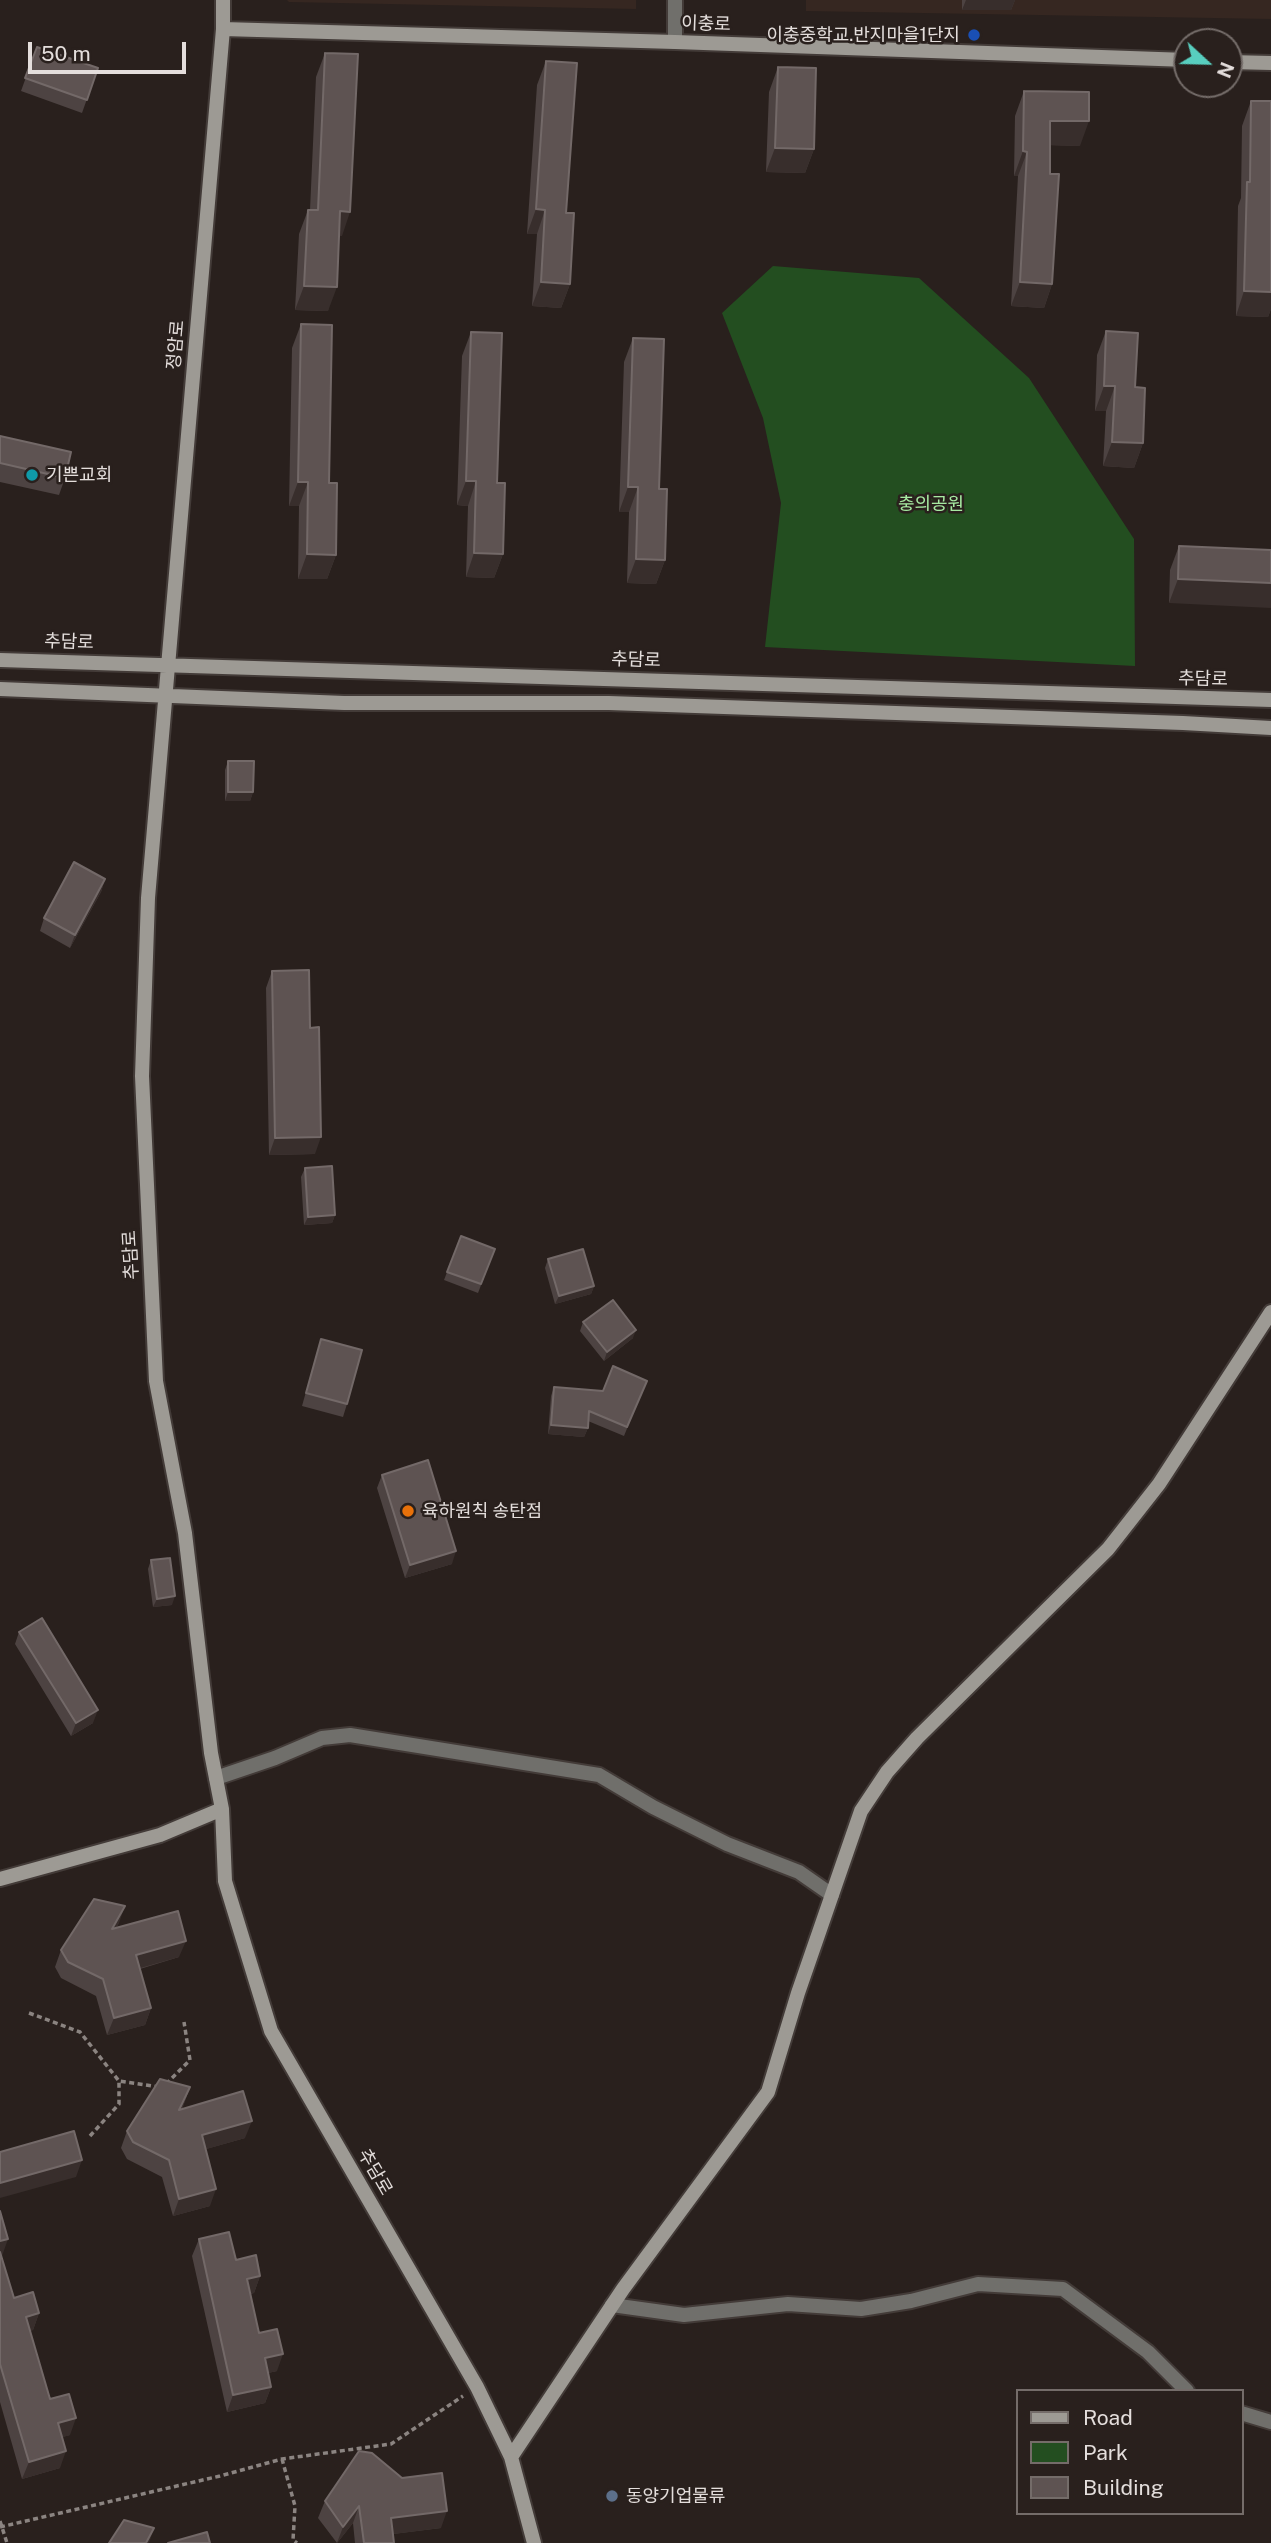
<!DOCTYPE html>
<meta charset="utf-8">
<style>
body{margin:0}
#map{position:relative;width:1271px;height:2543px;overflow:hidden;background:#29201d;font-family:"Public Sans",sans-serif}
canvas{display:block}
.legend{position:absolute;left:1016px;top:2389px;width:228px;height:126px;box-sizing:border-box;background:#29201d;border:2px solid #746c69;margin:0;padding:9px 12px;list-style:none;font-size:21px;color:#e4dedc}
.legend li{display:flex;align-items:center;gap:14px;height:35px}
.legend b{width:35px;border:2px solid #746c69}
.north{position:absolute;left:1173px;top:28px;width:70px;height:70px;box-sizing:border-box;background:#29201d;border:2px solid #746c69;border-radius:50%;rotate:112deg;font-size:19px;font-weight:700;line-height:28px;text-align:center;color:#e4dedc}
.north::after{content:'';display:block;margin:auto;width:24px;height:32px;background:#58cebf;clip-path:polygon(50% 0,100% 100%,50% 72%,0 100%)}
.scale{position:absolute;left:28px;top:42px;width:158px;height:32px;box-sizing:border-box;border:4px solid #e4dedc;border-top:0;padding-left:9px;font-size:21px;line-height:24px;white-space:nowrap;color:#e4dedc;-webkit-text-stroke:5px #29201d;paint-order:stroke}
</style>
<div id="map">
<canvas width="1271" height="2543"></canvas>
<ul class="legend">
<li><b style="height:9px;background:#9d9a94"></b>Road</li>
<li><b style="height:19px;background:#234e20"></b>Park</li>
<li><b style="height:19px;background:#5e5352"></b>Building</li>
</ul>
<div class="north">N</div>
<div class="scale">50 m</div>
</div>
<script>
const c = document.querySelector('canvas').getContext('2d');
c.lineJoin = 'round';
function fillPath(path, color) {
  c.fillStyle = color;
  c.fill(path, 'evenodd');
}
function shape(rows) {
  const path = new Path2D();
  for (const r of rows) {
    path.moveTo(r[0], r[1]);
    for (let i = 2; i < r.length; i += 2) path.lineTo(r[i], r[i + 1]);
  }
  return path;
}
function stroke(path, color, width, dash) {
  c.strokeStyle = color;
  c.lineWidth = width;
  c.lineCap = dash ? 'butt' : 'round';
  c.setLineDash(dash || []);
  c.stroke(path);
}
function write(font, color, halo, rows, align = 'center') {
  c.font = font + ' "Public Sans","Noto Sans KR",sans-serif';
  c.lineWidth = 5;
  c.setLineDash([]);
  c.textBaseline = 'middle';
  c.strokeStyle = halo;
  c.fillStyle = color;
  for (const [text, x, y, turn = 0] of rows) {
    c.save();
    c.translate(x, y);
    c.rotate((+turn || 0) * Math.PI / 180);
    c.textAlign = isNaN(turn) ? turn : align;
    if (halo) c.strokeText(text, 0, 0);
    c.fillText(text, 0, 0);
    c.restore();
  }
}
const built = shape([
 [287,0,636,0,636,9,289,2],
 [806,0,1271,0,1271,19,806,11]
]);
const green = shape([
 [773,266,919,278,1029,378,1134,539,1135,666,765,647,781,503,763,418,722,313]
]);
const path = shape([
 [29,2013,80,2032,119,2081],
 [166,2084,190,2060,184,2022],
 [90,2136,119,2104,119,2081,159,2087],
 [282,2459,295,2506,293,2540,297,2543],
 [0,2521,7,2543],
 [0,2527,220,2476,282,2459,391,2444,463,2396]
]);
const street = shape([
 [675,42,675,0],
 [216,1778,275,1758,322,1738,350,1735,599,1775,653,1807,727,1844,799,1872,832,1895],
 [612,2305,684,2315,788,2304,861,2309,911,2301,978,2284,1063,2289,1148,2352,1187,2391],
 [1241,2413,1271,2422]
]);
const secondary = shape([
 [223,0,223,29,148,898,142,1076,156,1381,185,1533,211,1753,222,1809,225,1881,271,2031,477,2387,511,2457,534,2543],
 [223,29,675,42,1187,60],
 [1229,62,1271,63],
 [0,660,1271,700],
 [0,689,344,703,609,703,1183,723,1271,728],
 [0,1879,160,1835,222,1809],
 [511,2457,623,2289,768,2092,798,1993,861,1811,887,1772,917,1738,1108,1549,1159,1484,1271,1312]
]);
const wall = shape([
 [962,0,1015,0,1011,10,962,10],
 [37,47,98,68,82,113,21,91],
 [325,53,342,236,339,236,328,311,295,310,299,234,308,210,310,210,316,77],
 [546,61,570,284,561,308,532,306,537,234,527,234,537,85],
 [778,67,814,149,805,173,766,172,769,92],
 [1024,91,1080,146,1050,145,1052,284,1044,308,1011,306,1018,176,1014,176,1015,116],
 [1251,101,1271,101,1271,309,1268,317,1236,316,1238,206,1241,198,1242,126],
 [301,324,329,483,336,555,327,579,298,579,299,506,289,506,292,348],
 [1106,331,1135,387,1143,443,1134,468,1103,466,1106,411,1095,411,1097,355],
 [471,332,497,483,503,554,494,578,466,577,468,506,457,505,462,356],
 [633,338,659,489,665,560,656,584,627,583,629,512,619,512,624,362],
 [0,436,65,478,59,495,0,482],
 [1179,546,1271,550,1169,603,1170,570],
 [228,761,253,792,250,801,225,801,225,770],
 [105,879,101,892,70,948,40,931,44,918],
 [272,971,310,1028,315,1154,269,1155,266,988],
 [305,1168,335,1215,332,1223,304,1225,301,1177],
 [461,1236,495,1249,478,1293,444,1280],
 [548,1259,594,1286,591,1294,555,1304,545,1268],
 [583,1322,633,1338,604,1361,580,1331],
 [321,1339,347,1404,343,1417,302,1406,317,1352],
 [554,1387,603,1391,643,1389,624,1436,588,1421,588,1428,584,1437,548,1434,551,1396],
 [382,1475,452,1564,405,1578,377,1488],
 [151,1560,172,1605,153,1607,148,1569],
 [19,1632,93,1723,71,1736,15,1644],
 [119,1923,116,1928,179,1957,140,1969,151,2008,145,2025,107,2035,96,1996,61,1978,55,1967,61,1950],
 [190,2087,182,2109,245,2138,206,2149,210,2206,173,2216,162,2177,127,2159,121,2148,127,2131],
 [0,2211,1,2256,14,2298,39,2313,33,2330,30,2331,50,2399,70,2435,62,2437,60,2468,22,2479,0,2402],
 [199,2239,236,2260,260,2276,254,2293,250,2294,259,2333,277,2371,268,2373,271,2387,265,2403,227,2412,192,2256],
 [359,2451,441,2528,393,2534,394,2543,355,2543,353,2523,337,2543,318,2518,325,2501]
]);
const shadedWall = shape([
 [966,0,1015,0,1011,10,962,10],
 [1050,121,1089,121,1080,146,1041,145],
 [775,148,814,149,805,173,766,172],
 [1023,151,1027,152,1018,176,1014,176],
 [536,209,545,210,537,234,527,234],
 [340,211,350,212,342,236,331,236],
 [541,282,570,284,561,308,532,306],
 [1020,282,1052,284,1044,308,1011,306],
 [304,286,337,287,328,311,295,310],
 [1244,291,1271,292,1271,309,1268,317,1236,316],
 [1104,386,1115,386,1106,411,1095,411],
 [1112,442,1143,443,1134,468,1103,466],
 [466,481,476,481,468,506,457,505],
 [298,482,308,482,299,506,289,506],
 [628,487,638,487,629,512,619,512],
 [474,553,503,554,494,578,466,577],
 [307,554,336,555,327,579,298,579],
 [636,559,665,560,656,584,627,583],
 [1178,579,1271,583,1271,608,1169,603],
 [228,792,253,792,250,801,225,801],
 [105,879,101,892,70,948,75,935],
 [321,1137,315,1154,269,1155,275,1138],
 [335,1215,332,1223,304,1225,308,1217],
 [594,1286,591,1294,555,1304,559,1296],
 [636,1330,633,1338,604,1361,607,1352],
 [551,1425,588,1428,584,1437,548,1434],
 [456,1551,452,1564,405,1578,410,1565],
 [175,1596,172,1605,153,1607,157,1599],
 [98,1710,93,1723,71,1736,76,1723],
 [125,1906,119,1923,106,1946,112,1929],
 [186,1941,179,1957,130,1971,136,1955],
 [151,2008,145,2025,107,2035,114,2018],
 [190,2087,184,2104,172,2127,179,2110],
 [252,2121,245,2138,196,2152,202,2135],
 [82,2160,76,2177,0,2198,0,2183],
 [216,2189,210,2206,173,2216,179,2199],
 [8,2239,2,2256,0,2256,0,2241],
 [260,2276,254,2293,240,2296,247,2279],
 [39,2313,33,2330,20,2334,26,2317],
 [283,2354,277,2371,259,2375,265,2358],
 [271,2387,265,2403,227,2412,233,2395],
 [76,2418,70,2435,52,2440,58,2423],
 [66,2451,60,2468,22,2479,29,2462],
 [359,2506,353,2523,337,2543,343,2527],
 [447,2511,441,2528,385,2535,391,2518],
 [154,2528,149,2543,146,2543]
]);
const building = shape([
 [37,47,98,68,87,100,25,78,37,47],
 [325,53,358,54,350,212,340,211,337,287,304,286,308,210,318,210,325,53],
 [546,61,577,63,566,213,574,213,570,284,541,282,545,210,536,209,546,61],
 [778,67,816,68,814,149,775,148,778,67],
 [1024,91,1089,92,1089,121,1050,121,1050,174,1059,174,1052,284,1020,282,1027,152,1023,151,1024,91],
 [1251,101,1271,101,1271,292,1244,291,1247,182,1250,182,1251,101],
 [301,324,332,325,329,483,337,483,336,555,307,554,308,482,298,482,301,324],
 [1106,331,1138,333,1135,387,1145,388,1143,443,1112,442,1115,386,1104,386,1106,331],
 [471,332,502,333,497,483,505,483,503,554,474,553,476,481,466,481,471,332],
 [633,338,664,339,659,489,667,489,665,560,636,559,638,487,628,487,633,338],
 [0,436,71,452,65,478,0,463,0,436],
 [1179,546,1271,550,1271,583,1178,579,1179,546],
 [228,761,254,761,253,792,228,792,228,761],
 [74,862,105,879,75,935,44,918,74,862],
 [309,970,310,1028,319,1027,321,1137,275,1138,272,971,309,970],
 [332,1166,335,1215,308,1217,305,1168,332,1166],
 [461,1236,495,1249,481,1284,447,1272,461,1236],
 [583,1249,594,1286,559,1296,548,1259,583,1249],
 [613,1300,636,1330,607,1352,583,1322,613,1300],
 [321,1339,362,1350,347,1404,306,1393,321,1339],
 [613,1366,647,1381,627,1427,589,1411,588,1428,551,1425,554,1387,603,1391,613,1366],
 [428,1460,456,1551,410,1565,382,1475,428,1460],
 [170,1558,175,1596,157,1599,151,1560,170,1558],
 [42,1618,98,1710,76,1723,19,1632,42,1618],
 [94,1899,125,1906,112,1929,178,1911,186,1941,136,1955,151,2008,114,2018,103,1979,68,1962,61,1950,94,1899],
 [160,2079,190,2087,179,2110,243,2091,252,2121,202,2135,216,2189,179,2199,169,2160,133,2142,127,2131,160,2079],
 [74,2131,82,2160,0,2183,0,2152,74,2131],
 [0,2211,8,2239,0,2241,0,2211],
 [229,2232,236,2260,256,2255,260,2276,247,2279,259,2333,277,2329,283,2354,265,2358,271,2387,233,2395,199,2239,229,2232],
 [0,2252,14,2298,33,2292,39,2313,26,2317,50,2399,69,2394,76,2418,58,2423,66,2451,29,2462,0,2364,0,2252],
 [359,2451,372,2453,402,2478,442,2473,447,2511,391,2518,394,2543,364,2543,359,2506,343,2527,325,2501,359,2451],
 [124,2520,154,2528,146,2543,109,2543,124,2520],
 [207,2532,210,2543,168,2543,207,2532]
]);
const markers = [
 [974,35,7,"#1a4fb4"],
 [32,475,7,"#0f9aa8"],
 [408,1511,7,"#e8710a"],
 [612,2496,7,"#5c6f8a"]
];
const streetNames = [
 ["이충로",706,24,2],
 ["정암로",176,345,-85],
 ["추담로",69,642,2],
 ["추담로",636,660,2],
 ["추담로",1203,679,1],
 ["추담로",131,1255,-93],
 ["추담로",375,2172,60]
];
const poiNames = [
 ["이충중학교.반지마을1단지",960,35,"right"],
 ["기쁜교회",46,475],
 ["육하원칙 송탄점",422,1511],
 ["동양기업물류",626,2496]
];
const parkNames = [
 ["충의공원",931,504]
];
fillPath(built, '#362721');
fillPath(green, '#234e20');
stroke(street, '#433b38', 18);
stroke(secondary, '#433b38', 18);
stroke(path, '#8b8481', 3.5, [5, 3.5]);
stroke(street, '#706f6b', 14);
stroke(secondary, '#9d9a94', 14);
fillPath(wall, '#4d4342');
fillPath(shadedWall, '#382e2c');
fillPath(building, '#5e5352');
stroke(building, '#736968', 2);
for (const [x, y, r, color] of markers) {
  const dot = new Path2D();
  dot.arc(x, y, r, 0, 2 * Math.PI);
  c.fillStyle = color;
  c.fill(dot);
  stroke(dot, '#29201d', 2.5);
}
write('18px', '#e4dedc', '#29201d', streetNames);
write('18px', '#e4dedc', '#29201d', poiNames, 'left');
write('18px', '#a7eaa2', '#29201d', parkNames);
</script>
